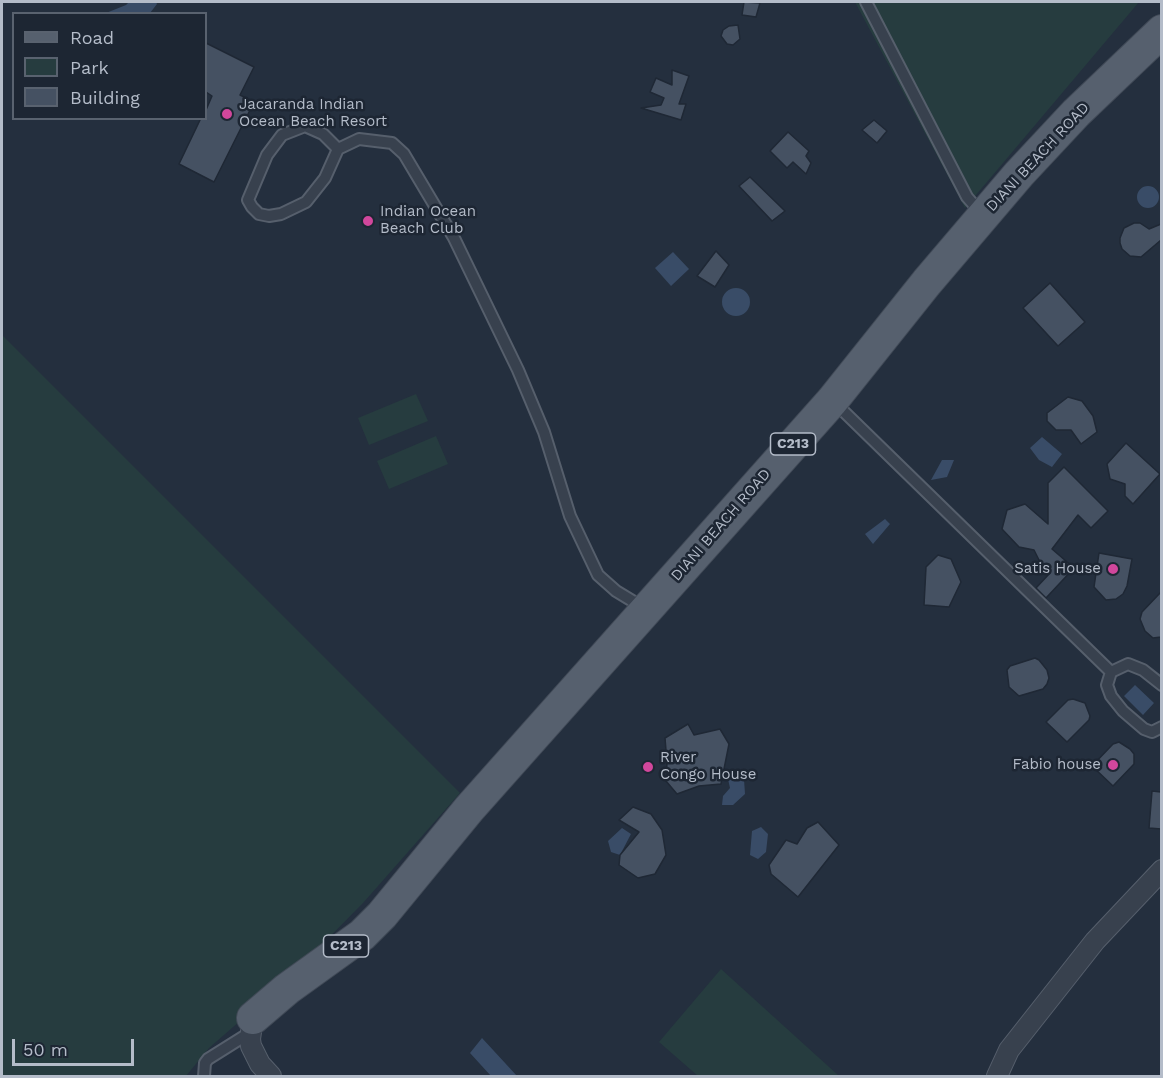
<!DOCTYPE html>
<style>
body{margin:0}
#map{position:relative;width:1163px;height:1078px;overflow:hidden;background:#242f3e;font-family:"Work Sans",sans-serif}
canvas{display:block}
.frame{position:absolute;inset:0;border:3px solid #b4bcc9;pointer-events:none}
.legend{position:absolute;left:12px;top:12px;width:195px;height:108px;box-sizing:border-box;background:#1d2633;border:2px solid #59626f;margin:0;padding:8px 10px;list-style:none;font-size:18px;color:#b4bcc9}
.legend li{display:flex;align-items:center;gap:12px;height:30px}
.legend b{width:30px;border:2px solid #59626f}
.scale{position:absolute;left:12px;top:1039px;width:122px;height:27px;box-sizing:border-box;border:3px solid #b4bcc9;border-top:0;padding-left:8px;font-size:18px;line-height:21px;white-space:nowrap;color:#b4bcc9;-webkit-text-stroke:4px #1d2633;paint-order:stroke}
</style>
<div id="map">
<canvas width="1163" height="1078"></canvas>
<div class="frame"></div>
<ul class="legend">
<li><b style="height:8px;background:#56606e"></b>Road</li>
<li><b style="height:16px;background:#263c3f"></b>Park</li>
<li><b style="height:16px;background:#455162"></b>Building</li>
</ul>
<div class="scale">50 m</div>
</div>
<script>
const c = document.querySelector('canvas').getContext('2d');
c.lineJoin = 'round';
function fillPath(path, color) {
  c.fillStyle = color;
  c.fill(path, 'evenodd');
}
function shape(rows) {
  const path = new Path2D();
  for (const r of rows) {
    if (r.length === 3) {
      path.moveTo(r[0] + r[2], r[1]);
      path.arc(r[0], r[1], r[2], 0, 2 * Math.PI);
      continue;
    }
    path.moveTo(r[0], r[1]);
    for (let i = 2; i < r.length; i += 2) path.lineTo(r[i], r[i + 1]);
  }
  return path;
}
function stroke(path, color, width, dash) {
  c.strokeStyle = color;
  c.lineWidth = width;
  c.lineCap = dash ? 'butt' : 'round';
  c.setLineDash(dash || []);
  c.stroke(path);
}
function write(font, color, halo, rows, align = 'center') {
  c.font = font + ' "Work Sans",sans-serif';
  c.lineWidth = 5;
  c.setLineDash([]);
  c.textBaseline = 'middle';
  c.strokeStyle = halo;
  c.fillStyle = color;
  for (const [text, x, y, turn = 0] of rows) {
    c.save();
    c.translate(x, y);
    c.rotate((+turn || 0) * Math.PI / 180);
    c.textAlign = isNaN(turn) ? turn : align;
    if (halo) c.strokeText(text, 0, 0);
    c.fillText(text, 0, 0);
    c.restore();
  }
}
const green = shape([
 [855,2,1139,2,965,208],
 [2,335,460,793,363,903,287,980,209,1048,186,1076,2,1076],
 [416,394,428,421,369,445,358,418],
 [436,436,448,464,389,489,377,461],
 [721,969,839,1076,698,1076,659,1042]
]);
const water = shape([
 [129,2,156,2,157,4,150,13,106,13,126,5],
 [1148,197,11],
 [673,252,689,269,671,286,655,268],
 [736,302,14],
 [1042,437,1062,454,1052,467,1039,460,1030,448],
 [942,460,954,460,947,477,931,480],
 [885,519,890,524,873,544,865,534],
 [1135,685,1154,703,1143,715,1124,696],
 [737,773,744,779,745,794,733,805,722,805,723,796,730,788,728,779],
 [761,827,768,834,766,852,758,859,750,855,752,831],
 [622,828,631,834,620,855,611,852,608,841],
 [482,1038,517,1076,491,1076,470,1053]
]);
const building = shape([
 [744,2,760,3,756,17,742,15,744,2],
 [738,25,740,39,733,45,727,44,721,36,723,30,729,26,738,25],
 [206,43,254,67,240,95,254,102,214,182,179,164,201,118,206,118,206,110,212,96,206,92,206,43],
 [672,70,689,76,679,104,686,104,681,120,641,108,661,105,664,98,650,92,656,78,672,85,672,70],
 [874,120,887,131,877,143,862,130,874,120],
 [788,132,809,151,806,156,811,163,806,174,793,162,787,168,770,151,788,132],
 [750,177,785,211,772,221,739,186,750,177],
 [1134,223,1140,223,1149,229,1161,224,1161,240,1141,257,1130,256,1122,249,1120,243,1120,238,1124,228,1134,223],
 [716,251,729,265,715,287,697,276,716,251],
 [1050,283,1085,322,1058,346,1023,308,1050,283],
 [1068,397,1082,401,1093,416,1097,432,1081,444,1071,430,1056,430,1047,421,1047,413,1068,397],
 [1126,443,1160,474,1133,504,1125,496,1125,484,1110,479,1107,464,1126,443],
 [1064,467,1108,511,1091,528,1078,515,1052,549,1074,568,1046,598,1036,588,1050,573,1040,562,1034,550,1019,547,1002,529,1007,510,1025,504,1048,524,1048,483,1064,467],
 [1099,553,1132,559,1127,586,1123,594,1116,599,1106,600,1094,587,1099,553],
 [938,555,951,559,961,582,949,607,924,605,926,567,938,555],
 [1161,592,1161,637,1153,638,1145,631,1140,619,1142,612,1161,592],
 [1035,658,1039,660,1047,670,1049,678,1047,684,1043,689,1019,696,1009,687,1007,670,1010,666,1035,658],
 [1073,699,1085,703,1090,716,1089,720,1067,742,1046,722,1068,700,1073,699],
 [688,724,694,735,720,729,729,744,721,784,699,786,677,794,666,781,667,763,665,738,688,724],
 [1119,742,1130,749,1134,754,1134,764,1113,786,1092,766,1113,744,1119,742],
 [1152,791,1161,792,1161,829,1149,828,1152,791],
 [633,807,651,814,662,830,666,855,655,874,638,878,619,865,620,855,639,832,619,820,633,807],
 [818,822,839,845,798,897,771,874,769,865,786,840,797,844,807,828,818,822]
]);
const service = shape([
 [866,2,967,197,981,213],
 [338,149,325,178,306,202,281,214,269,216,259,214,252,207,248,200,267,155,282,135,305,126,323,134,338,149,359,139,392,143,404,154,454,238,518,370,544,432,570,516,598,575,616,591,644,608],
 [834,402,1111,672],
 [1162,685,1143,670,1128,664,1111,672,1107,685,1111,696,1123,711,1144,729,1152,732,1162,727],
 [204,1076,205,1063,208,1059,251,1032]
]);
const minor = shape([
 [253,1018,250,1039,251,1046,260,1064,271,1076],
 [997,1076,1009,1050,1095,941,1162,870]
]);
const primary = shape([
 [253,1018,287,989,362,935,382,915,469,809,832,401,927,282,1019,174,1076,113,1162,31]
]);
const markers = [
 [227,114,6,"#d1479c"],
 [368,221,6,"#d1479c"],
 [1113,569,6,"#d1479c"],
 [1113,765,6,"#d1479c"],
 [648,767,6,"#d1479c"]
];
const shields = [
 [793,444,45],
 [346,946,45]
];
const shieldNames = [
 ["C213",793,444],
 ["C213",346,946]
];
const poiNames = [
 ["Jacaranda Indian",239,105],
 ["Ocean Beach Resort",239,122],
 ["Indian Ocean",380,212],
 ["Beach Club",380,229],
 ["Satis House",1101,569,"right"],
 ["River",660,758],
 ["Congo House",660,775],
 ["Fabio house",1101,765,"right"]
];
const streetNames = [
 ["DIANI BEACH ROAD",1038,157,-47],
 ["DIANI BEACH ROAD",721,525,-49]
];
fillPath(green, '#263c3f');
fillPath(water, '#394c67');
fillPath(building, '#455162');
stroke(building, '#1f2835', 1.5);
stroke(service, '#565f6c', 14);
stroke(minor, '#565f6c', 22);
stroke(primary, '#414a57', 34);
stroke(service, '#38414e', 10);
stroke(minor, '#38414e', 20);
stroke(primary, '#56606e', 32);
for (const [x, y, r, color] of markers) {
  const dot = new Path2D();
  dot.arc(x, y, r, 0, 2 * Math.PI);
  c.fillStyle = color;
  c.fill(dot);
  stroke(dot, '#1d2633', 2);
}
for (const [x, y, w] of shields) {
  const box = new Path2D();
  box.roundRect(x - w / 2, y - 11, w, 22, 4.5);
  c.fillStyle = '#1d2633';
  c.fill(box);
  stroke(box, '#b4bcc9', 1.5);
}
write('bold 14px', '#b4bcc9', null, shieldNames);
write('15px', '#b4bcc9', '#1d2633', poiNames, 'left');
write('15px', '#b4bcc9', '#1d2633', streetNames);
</script>
